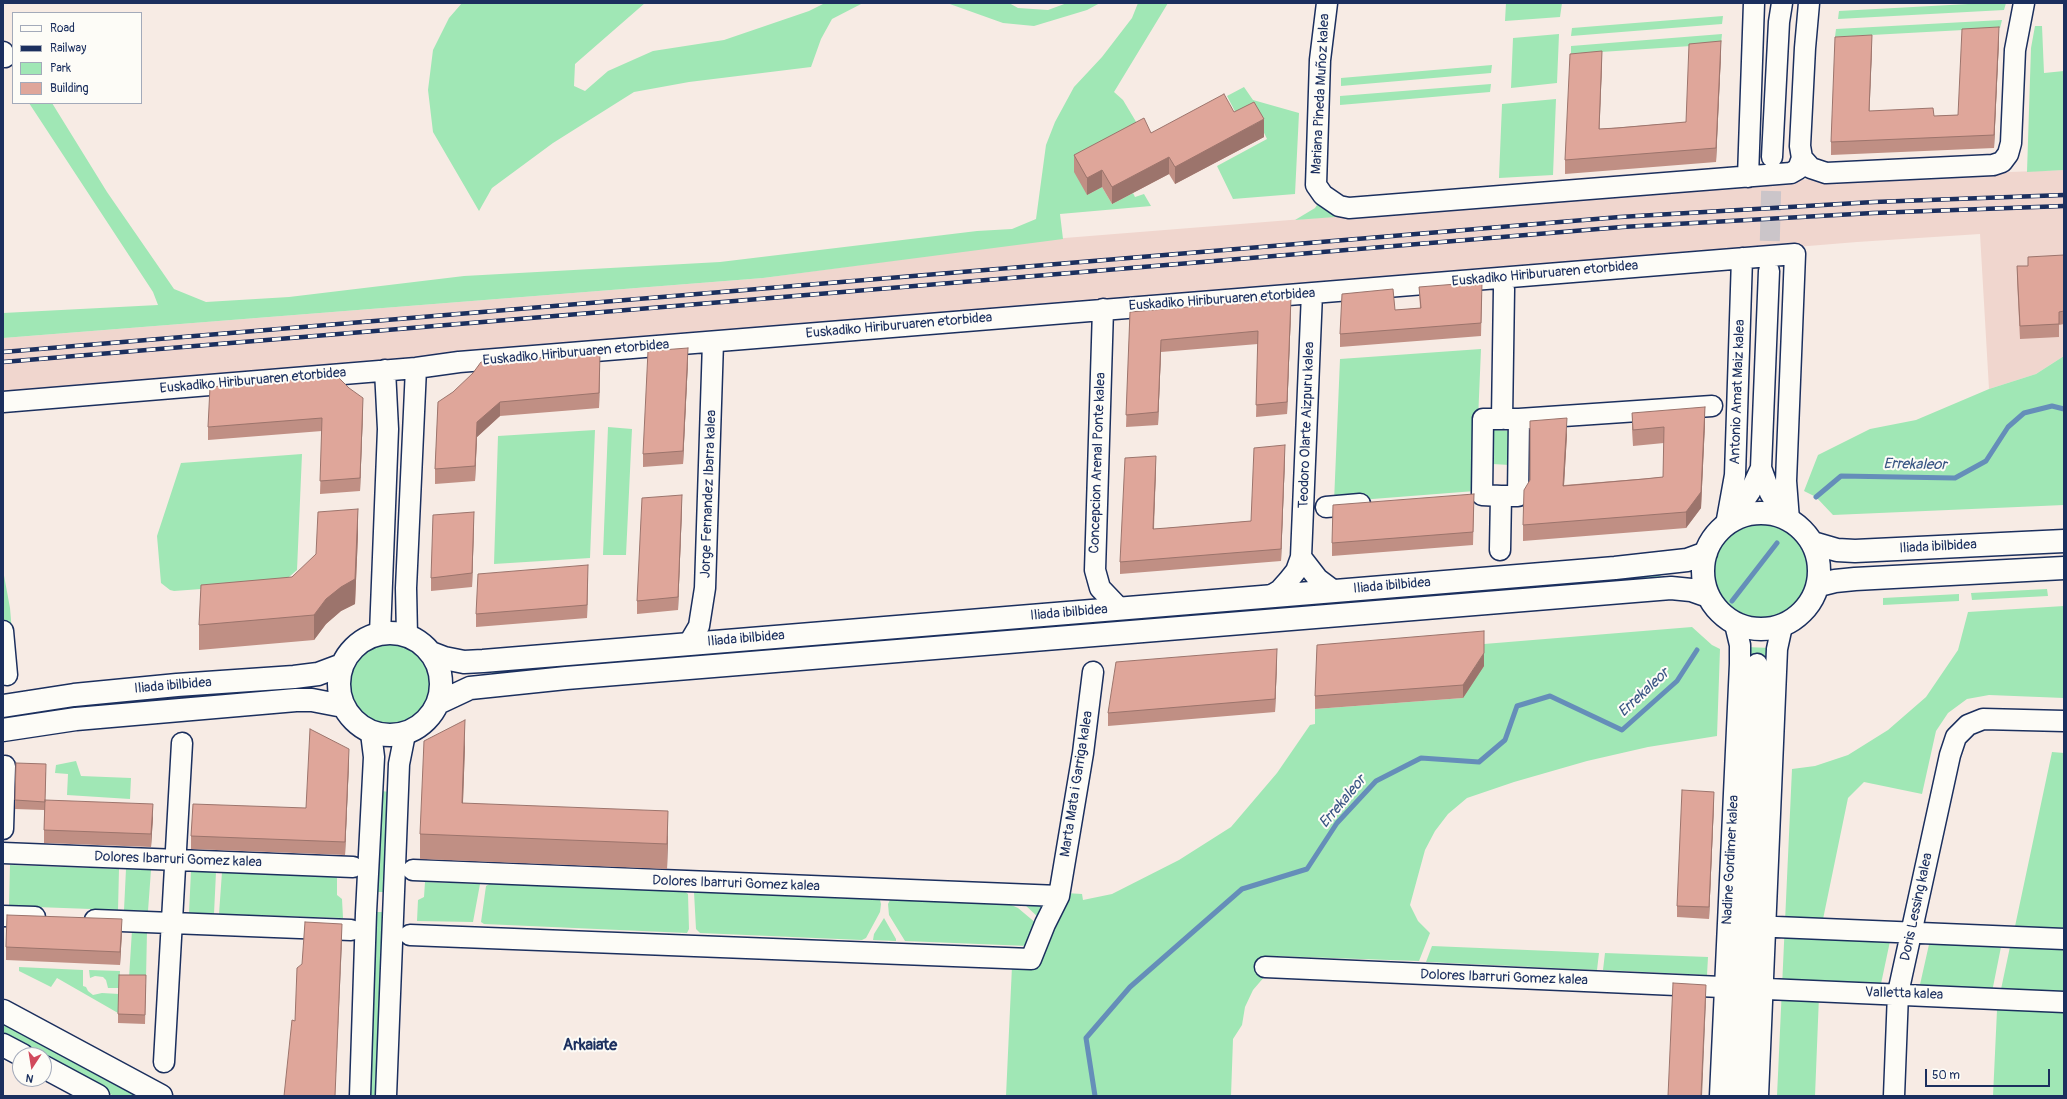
<!DOCTYPE html>
<meta charset="utf-8">
<style>
body{margin:0}
#map{position:relative;width:2067px;height:1099px;overflow:hidden;background:#f7ebe4;font-family:Pangolin,sans-serif}
canvas{display:block}
.frame{position:absolute;inset:0;border:4px solid #1b2f5e;pointer-events:none}
.legend{position:absolute;left:12px;top:12px;width:130px;height:92px;box-sizing:border-box;background:#fdfcf7;border:1px solid #a3aaba;margin:0;padding:5px 7px;list-style:none;font-size:12px;color:#1b2f5e}
.legend li{display:flex;align-items:center;gap:8px;height:20px}
.legend b{width:20px;border:1px solid #a3aaba}
.north{position:absolute;left:12px;top:1047px;width:40px;height:40px;box-sizing:border-box;background:#fdfcf7;border:1px solid #a3aaba;border-radius:50%;rotate:192deg;font-size:11px;font-weight:700;line-height:16px;text-align:center;color:#1b2f5e}
.north::after{content:'';display:block;margin:auto;width:14px;height:18px;background:#d1495b;clip-path:polygon(50% 0,100% 100%,50% 72%,0 100%)}
.scale{position:absolute;left:1925px;top:1069px;width:125px;height:18px;box-sizing:border-box;border:2px solid #1b2f5e;border-top:0;padding-left:5px;font-size:12px;line-height:14px;white-space:nowrap;color:#1b2f5e;-webkit-text-stroke:3px #fdfcf7;paint-order:stroke}
</style>
<div id="map">
<canvas width="2067" height="1099"></canvas>
<div class="frame"></div>
<ul class="legend">
<li><b style="height:5px;background:#fdfcf7"></b>Road</li>
<li><b style="height:5px;background:#1b2f5e"></b>Railway</li>
<li><b style="height:11px;background:#a0e7b5"></b>Park</li>
<li><b style="height:11px;background:#dfa69a"></b>Building</li>
</ul>
<div class="north">N</div>
<div class="scale">50 m</div>
</div>
<script>
const c = document.querySelector('canvas').getContext('2d');
c.lineJoin = 'round';
function fillPath(path, color) {
  c.fillStyle = color;
  c.fill(path, 'evenodd');
}
function shape(rows) {
  const path = new Path2D();
  for (const r of rows) {
    if (r.length === 3) {
      path.moveTo(r[0] + r[2], r[1]);
      path.arc(r[0], r[1], r[2], 0, 2 * Math.PI);
      continue;
    }
    path.moveTo(r[0], r[1]);
    for (let i = 2; i < r.length; i += 2) path.lineTo(r[i], r[i + 1]);
  }
  return path;
}
function stroke(path, color, width, dash) {
  c.strokeStyle = color;
  c.lineWidth = width;
  c.lineCap = dash ? 'butt' : 'round';
  c.setLineDash(dash || []);
  c.stroke(path);
}
function write(font, color, halo, rows, align = 'center') {
  c.font = font + ' Pangolin,sans-serif';
  c.lineWidth = 4;
  c.setLineDash([]);
  c.textBaseline = 'middle';
  c.strokeStyle = halo;
  c.fillStyle = color;
  for (const [text, x, y, turn = 0] of rows) {
    c.save();
    c.translate(x, y);
    c.rotate((+turn || 0) * Math.PI / 180);
    c.textAlign = isNaN(turn) ? turn : align;
    if (halo) c.strokeText(text, 0, 0);
    c.fillText(text, 0, 0);
    c.restore();
  }
}
const built = shape([
 [2064,170,2064,356,2036,374,1989,389,1980,234,1857,242,3,394,3,338,763,278,1052,239,1792,180]
]);
const green = shape([
 [462,3,645,3,575,64,574,86,585,91,608,71,653,51,724,40,809,11,825,3,863,3,832,19,821,39,811,67,689,82,634,92,553,143,492,188,479,211,433,132,428,90,433,50,449,18],
 [947,3,1009,3,1018,8,1048,10,1067,3,1100,3,1087,10,1034,26,1003,23],
 [1138,3,1168,3,1114,92,1123,100,1144,135,1087,195,1102,187,1112,204,1133,193,1135,197,1144,194,1151,206,1060,214,1063,239,763,278,3,338,3,313,158,305,153,292,29,103,52,103,107,192,174,289,206,302,289,297,464,276,720,262,977,231,1012,229,1036,219,1046,145,1055,122,1074,87,1102,57,1132,18],
 [1506,3,1562,3,1560,17,1505,21],
 [1987,3,2006,3,2004,10,1838,19,1839,11],
 [1723,16,1722,24,1571,36,1572,28],
 [2002,20,2000,28,1835,37,1836,29],
 [2035,26,2042,26,2044,73,2064,71,2064,170,2027,172,2031,48],
 [1559,34,1557,83,1511,88,1513,38],
 [1722,34,1721,44,1571,54,1571,46],
 [1492,65,1491,73,1341,86,1341,78],
 [1491,84,1490,92,1340,105,1340,96],
 [1244,87,1253,100,1299,113,1295,194,1233,199,1217,166,1267,139,1255,114,1240,121,1227,96],
 [1556,99,1553,175,1499,178,1502,104],
 [1321,199,1349,216,1295,220,1315,208],
 [1481,349,1475,491,1334,502,1340,359],
 [2064,356,2064,505,1833,515,1816,497,1804,491,1818,455,1870,429,1916,420,1989,389,2036,374],
 [608,427,632,429,626,555,603,555],
 [595,430,590,558,494,564,498,436],
 [1493,430,1512,431,1510,465,1492,464],
 [302,454,297,570,282,583,174,591,170,590,161,583,157,536,181,463],
 [1763,571,49],
 [3,570,10,608,15,668,3,671],
 [1660,571,1661,581,1069,630,1068,620],
 [2047,589,2048,596,1972,600,1971,593],
 [1959,594,1959,601,1883,605,1883,598],
 [2064,606,2064,698,1989,695,1967,699,1948,713,1936,731,1922,794,1864,782,1848,798,1822,924,1893,927,1878,998,1819,996,1815,1096,1777,1096,1792,769,1815,766,1848,755,1888,730,1926,697,1958,650,1968,612],
 [1050,622,1051,631,679,662,678,652],
 [1692,627,1712,645,1720,649,1717,736,1648,747,1587,761,1514,782,1467,798,1448,814,1435,831,1425,850,1410,905,1418,921,1430,933,1419,961,1274,956,1265,976,1253,990,1245,1007,1242,1025,1233,1039,1231,1096,1006,1096,1012,966,1028,946,905,941,889,915,888,904,890,900,1009,904,1018,908,1037,924,1039,918,1024,904,1066,893,1082,894,1083,900,1112,894,1179,860,1231,827,1277,773,1310,725,1315,724,1315,709,1463,698,1484,644],
 [389,685,42],
 [1747,647,1770,648,1770,658,1746,657],
 [660,654,660,663,493,677,492,668],
 [290,685,290,694,186,702,186,693],
 [166,695,168,704,3,723,3,714],
 [2052,752,2064,753,2064,934,2061,930,2024,927,2023,932,2014,931],
 [76,761,81,776,131,778,130,799,67,795,68,774,55,773,56,765],
 [381,791,390,792,386,892,377,892],
 [10,865,119,869,118,910,9,906],
 [126,869,151,870,148,911,124,910],
 [191,871,216,872,214,914,189,913],
 [222,872,337,877,337,895,342,899,343,918,219,914],
 [425,882,480,884,473,922,417,921,418,900,424,897],
 [491,883,684,891,688,894,689,929,687,933,484,924,481,922,486,886],
 [694,892,880,900,881,904,880,912,866,938,862,940,700,933,696,929],
 [377,912,386,912,378,1096,369,1096],
 [884,918,896,939,896,941,873,940,874,934],
 [132,930,147,931,146,979,129,978],
 [1930,940,2002,942,1992,992,1919,989],
 [2011,942,2064,945,2064,997,2000,994],
 [1432,946,1599,953,1597,970,1426,962],
 [1605,953,1708,957,1707,975,1603,970],
 [19,967,83,970,83,986,86,987,88,991,93,995,102,993,119,994,118,1013,57,978,51,987,19,971],
 [89,970,120,971,119,988,108,988,106,980,103,977,95,976,90,978],
 [1997,1010,2064,1012,2064,1096,1993,1096],
 [3,1021,143,1096,114,1096,44,1058,44,1055,38,1055,3,1036]
]);
const stream = shape([
 [1816,497,1841,476,1955,478,1986,461,2008,427,2024,413,2052,406,2064,409],
 [1732,601,1777,543],
 [1095,1096,1086,1038,1130,987,1242,889,1307,869,1337,823,1376,781,1421,758,1479,762,1505,740,1517,706,1550,696,1622,730,1677,681,1697,650]
]);
const streetTunnel = shape([
 [1769,271,1772,157]
]);
const street = shape([
 [1327,3,1320,60,1316,185,1323,195,1339,206,1349,208,1791,173,1798,169,1802,158],
 [1809,3,1805,48,1800,146,1802,158,1811,168,1826,173,1993,165,2002,162,2008,154,2011,143,2015,50,2024,3],
 [3,52,5,57],
 [1772,157,1779,22,1782,3],
 [1748,177,1754,3],
 [1103,309,1095,570,1100,588,1120,609],
 [3,402,416,368,459,362,1795,254,1786,481,1789,520],
 [1519,419,1712,406],
 [1761,468,1770,493,1784,517],
 [1501,496,1518,496,1519,419,1505,419],
 [1326,507,1360,504],
 [1731,520,1750,492,1761,468,1769,271],
 [1726,525,1735,475,1742,258],
 [1500,550,1501,496,1482,495,1483,419,1502,419,1504,289],
 [1301,557,1318,579,1334,591],
 [1270,596,1280,590,1288,581,1296,571,1301,557,1312,293],
 [3,631,7,675],
 [380,634,388,429,385,370],
 [407,636,406,588,416,368],
 [689,643,699,626,705,588,713,342],
 [3,829,5,766],
 [3,853,353,867],
 [413,870,1059,896],
 [3,916,35,917],
 [95,920,351,930],
 [1752,926,2064,939],
 [410,935,1031,959,1045,924,1059,896,1083,753,1093,672],
 [1265,967,2064,1002],
 [164,1062,182,743],
 [360,1096,366,913,374,757,371,733],
 [386,1096,399,764,405,734],
 [1720,1096,1740,664,1740,645,1735,624],
 [1739,1096,1757,664],
 [1758,1096,1776,672,1777,649,1782,626],
 [1894,1096,1898,993,1950,755,1956,737,1968,725,1983,719,2064,721]
]);
const secondary = shape([
 [1761,571,58],
 [1813,543,1837,550,1855,551,2064,541],
 [1819,585,1835,581,1855,579,2064,568],
 [390,684,51],
 [431,653,444,658,464,662,483,661,1615,568,1687,560,1706,553],
 [438,703,470,688,566,678,1671,588,1691,590,1708,596],
 [3,706,74,695,177,685,294,677,318,674,342,665],
 [3,730,76,719,296,700,312,700,343,706]
]);
const primary = shape([
 [3,1011,161,1096],
 [3,1045,22,1055],
 [44,1067,98,1096]
]);
const rail = shape([
 [3,352,1620,217,1874,202,2064,195],
 [3,362,1622,227,1873,213,2064,206]
]);
const wall = shape([
 [1999,40,1994,148,1831,155,1831,142,1872,48,1869,111,1934,116,1958,115],
 [1721,54,1716,162,1565,174,1565,160,1602,64,1599,129,1686,122],
 [1234,112,1264,137,1175,184,1169,174,1112,204,1102,187,1087,195,1074,172,1074,155,1151,133],
 [2064,255,2064,324,2059,325,2059,337,2020,339,2017,279,2017,266,2028,266],
 [1419,287,1482,295,1481,336,1340,347,1340,334,1395,310,1420,308],
 [1291,311,1287,414,1256,417,1258,344,1161,352,1158,425,1126,427,1130,312],
 [688,361,683,464,643,467,643,454],
 [600,368,599,408,500,416,477,437,475,481,435,484,435,469,438,402],
 [363,411,360,491,320,494,322,431,208,440,208,427],
 [1632,413,1705,423,1701,508,1686,528,1523,541,1523,525,1567,434,1564,485,1663,477,1664,443,1633,446,1632,429],
 [1285,458,1281,561,1120,574,1120,562,1156,468,1154,529,1251,521],
 [1474,507,1473,545,1332,556,1332,543],
 [682,508,678,610,637,614,637,601],
 [474,525,472,587,431,591,431,578],
 [358,534,355,604,341,611,326,624,314,640,199,650,199,625,292,577],
 [588,578,587,618,476,627,476,614],
 [1277,662,1275,712,1108,726,1108,713],
 [1484,666,1463,698,1315,709,1315,696],
 [465,745,463,803,668,836,667,869,420,859,420,834],
 [349,762,345,855,191,849,191,836,306,808],
 [46,772,45,800,153,817,151,847,44,843,44,810,15,809,15,800],
 [1714,803,1709,919,1677,917,1677,906],
 [122,932,120,965,6,960,6,947],
 [146,984,145,1024,118,1023,118,1014]
]);
const shadedWall = shape([
 [1999,27,1999,40,1994,148,1994,135],
 [1872,35,1872,48,1869,124,1869,111],
 [1721,41,1721,54,1716,162,1716,148],
 [1602,51,1602,64,1599,142,1599,129],
 [1264,119,1264,137,1175,184,1175,167],
 [1169,157,1169,174,1112,204,1112,187],
 [1102,170,1102,187,1087,195,1087,178],
 [1291,298,1291,311,1287,414,1287,402],
 [1161,340,1161,352,1158,425,1158,412],
 [688,348,688,361,683,464,683,451],
 [600,353,600,368,599,408,599,393],
 [363,398,363,411,360,491,360,478],
 [500,402,500,416,477,437,475,481,475,466,477,422],
 [1705,407,1705,423,1701,508,1686,528,1686,512],
 [1567,418,1567,434,1563,502,1563,486],
 [1285,445,1285,458,1281,561,1281,549],
 [1156,456,1156,468,1153,541,1153,529],
 [682,495,682,508,678,610,678,597],
 [358,509,358,534,355,604,341,611,326,624,314,640,314,615,326,599],
 [474,512,474,525,472,587,472,573],
 [588,565,588,578,587,618,587,605],
 [1277,649,1277,662,1275,712,1275,699],
 [1484,653,1484,666,1463,698,1463,685],
 [465,720,465,745,462,828,462,803],
 [349,749,349,762,345,855,345,842],
 [1714,792,1714,803,1709,919,1709,907],
 [153,804,153,817,151,847,151,834],
 [668,811,668,836,667,869,667,844],
 [122,919,122,932,120,965,120,952],
 [342,924,342,941,335,1096],
 [1706,985,1706,998,1702,1096,1701,1096]
]);
const building = shape([
 [1999,27,1994,135,1831,142,1835,37,1872,35,1869,111,1933,108,1934,116,1958,115,1962,29,1999,27],
 [1721,41,1716,148,1565,160,1570,54,1602,51,1599,129,1617,128,1686,122,1689,44,1721,41],
 [1224,94,1234,112,1254,102,1264,119,1175,167,1169,157,1112,187,1102,170,1087,178,1074,155,1144,118,1151,133,1224,94],
 [2064,255,2064,311,2059,312,2059,324,2020,326,2017,266,2028,266,2028,257,2064,255],
 [1482,282,1481,323,1340,334,1342,294,1393,289,1395,310,1421,308,1419,287,1482,282],
 [1291,298,1287,402,1256,405,1258,331,1161,340,1158,412,1126,415,1130,312,1291,298],
 [688,348,683,451,643,454,648,351,688,348],
 [600,353,599,393,500,402,477,422,475,466,435,469,438,402,453,392,473,373,481,362,600,353],
 [337,376,349,388,363,398,360,478,320,481,322,418,208,427,210,387,337,376],
 [1705,407,1701,492,1686,512,1523,525,1524,490,1530,480,1530,421,1567,418,1563,486,1644,479,1663,477,1664,427,1633,430,1632,413,1705,407],
 [1285,445,1281,549,1120,562,1125,458,1156,456,1153,529,1167,528,1251,521,1254,448,1285,445],
 [1474,494,1473,532,1332,543,1333,505,1474,494],
 [682,495,678,597,637,601,642,498,682,495],
 [358,509,355,579,341,587,326,599,314,615,199,625,201,585,292,577,316,554,318,512,358,509],
 [474,512,472,573,431,578,433,515,474,512],
 [588,565,587,605,476,614,478,574,588,565],
 [1484,631,1484,653,1463,685,1315,696,1317,645,1484,631],
 [1277,649,1275,699,1108,713,1116,662,1277,649],
 [465,720,462,803,668,811,667,844,420,834,424,741,465,720],
 [310,729,349,749,345,842,191,836,193,804,306,808,310,729],
 [16,763,46,764,45,802,15,800,16,763],
 [1682,790,1714,792,1709,907,1677,906,1682,790],
 [45,800,153,804,151,834,44,830,45,800],
 [7,915,122,919,120,952,6,947,7,915],
 [305,922,342,924,335,1096,284,1096,292,1020,295,1021,297,968,302,964,305,922],
 [119,975,146,975,145,1015,118,1014,119,975],
 [1673,983,1706,985,1701,1096,1668,1096,1673,983]
]);
const streetNames = [
 ["Mariana Pineda Muñoz kalea",1321,94,-87],
 ["Euskadiko Hiriburuaren etorbidea",1545,274,-5],
 ["Euskadiko Hiriburuaren etorbidea",1222,300,-4],
 ["Euskadiko Hiriburuaren etorbidea",899,326,-5],
 ["Euskadiko Hiriburuaren etorbidea",576,353,-5],
 ["Euskadiko Hiriburuaren etorbidea",253,381,-5],
 ["Antonio Amat Maiz kalea",1738,392,-88],
 ["Teodoro Olarte Aizpuru kalea",1307,425,-88],
 ["Concepcion Arenal Ponte kalea",1098,463,-88],
 ["Jorge Fernandez Ibarra kalea",709,494,-88],
 ["Iliada ibilbidea",1938,547,-3],
 ["Iliada ibilbidea",1392,586,-5],
 ["Iliada ibilbidea",1069,613,-5],
 ["Iliada ibilbidea",746,639,-5],
 ["Iliada ibilbidea",173,686,-5],
 ["Marta Mata i Garriga kalea",1077,784,-81],
 ["Dolores Ibarruri Gomez kalea",178,860,2],
 ["Nadine Gordimer kalea",1731,860,-87],
 ["Dolores Ibarruri Gomez kalea",736,884,2],
 ["Doris Lessing kalea",1917,907,-78],
 ["Dolores Ibarruri Gomez kalea",1504,978,2],
 ["Valletta kalea",1904,994,2]
];
const waterNames = [
 ["Errekaleor",1915,465,1],
 ["Errekaleor",1644,693,-43],
 ["Errekaleor",1343,802,-50]
];
const quarterNames = [
 ["Arkaiate",590,1046]
];
fillPath(built, '#f0d6ce');
fillPath(green, '#a0e7b5');
stroke(stream, '#658eb9', 5);
stroke(streetTunnel, '#cbc5c9', 20, [20, 10]);
stroke(street, '#1b2f5e', 23);
stroke(secondary, '#1b2f5e', 25);
stroke(primary, '#1b2f5e', 25);
stroke(street, '#fdfcf7', 20);
stroke(secondary, '#fdfcf7', 22);
stroke(primary, '#fdfcf7', 22);
stroke(rail, '#1b2f5e', 4.5);
stroke(rail, '#fdfcf7', 3, [9]);
fillPath(wall, '#c08f84');
fillPath(shadedWall, '#9c746c');
fillPath(building, '#dfa69a');
stroke(building, '#9c746c', 1);
write('14px', '#1b2f5e', '#fdfcf7', streetNames);
write('italic 15px', '#3a5684', '#fdfcf7', waterNames);
write('bold 16px', '#1b2f5e', '#fdfcf7', quarterNames);
</script>
